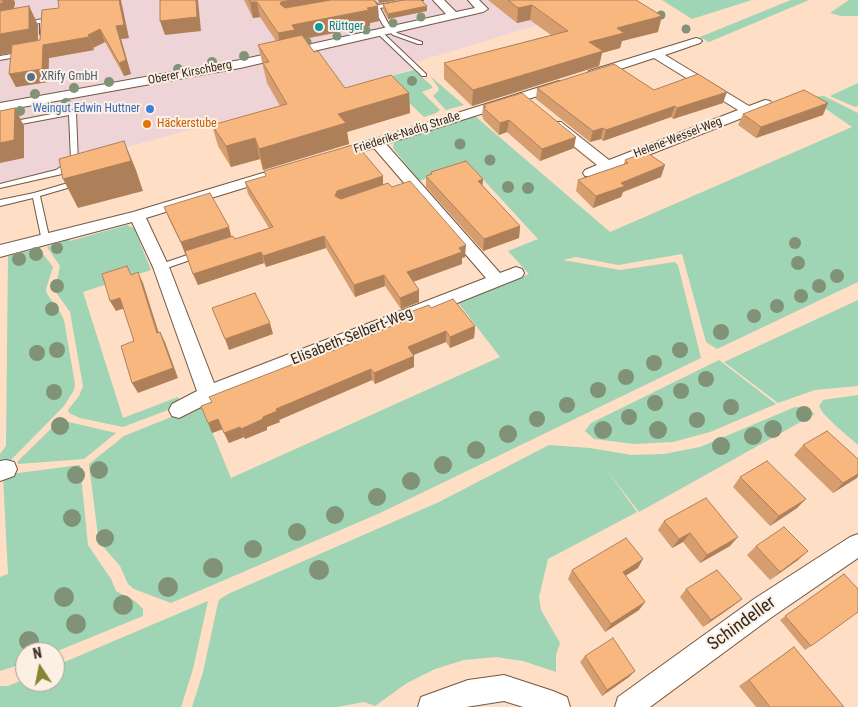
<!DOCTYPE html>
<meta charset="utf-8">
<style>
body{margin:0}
#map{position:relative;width:858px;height:707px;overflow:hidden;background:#fedec5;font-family:"Roboto Condensed",sans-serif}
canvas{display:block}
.north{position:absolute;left:15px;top:642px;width:50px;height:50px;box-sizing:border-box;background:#fcf0e5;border:1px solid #aca096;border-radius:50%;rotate:349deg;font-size:14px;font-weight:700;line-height:20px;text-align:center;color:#35291f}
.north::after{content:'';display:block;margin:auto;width:18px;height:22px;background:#828631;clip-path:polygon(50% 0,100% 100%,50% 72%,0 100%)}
</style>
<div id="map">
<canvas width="858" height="707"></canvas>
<div class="north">N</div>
</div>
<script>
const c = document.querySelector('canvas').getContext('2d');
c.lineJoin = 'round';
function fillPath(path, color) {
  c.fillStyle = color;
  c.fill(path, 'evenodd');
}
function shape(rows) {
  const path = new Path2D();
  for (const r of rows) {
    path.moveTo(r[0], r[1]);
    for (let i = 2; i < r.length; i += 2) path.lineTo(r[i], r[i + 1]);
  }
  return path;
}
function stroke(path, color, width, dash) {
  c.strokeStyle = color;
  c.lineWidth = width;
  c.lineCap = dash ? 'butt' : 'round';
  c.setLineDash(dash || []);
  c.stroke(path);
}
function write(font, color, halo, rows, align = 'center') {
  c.font = font + ' "Roboto Condensed",sans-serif';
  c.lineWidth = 4;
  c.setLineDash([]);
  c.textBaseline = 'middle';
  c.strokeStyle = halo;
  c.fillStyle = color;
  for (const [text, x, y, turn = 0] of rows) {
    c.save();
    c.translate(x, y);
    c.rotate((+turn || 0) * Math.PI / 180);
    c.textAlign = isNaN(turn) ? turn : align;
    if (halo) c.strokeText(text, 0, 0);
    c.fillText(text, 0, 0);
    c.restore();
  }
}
const commercial = shape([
 [0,0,620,0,412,63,416,68,83,159,65,173,0,189]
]);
const green = shape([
 [662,0,752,0,692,19],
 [791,0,809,0,709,42,700,37],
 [849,0,858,0,858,16,841,16,830,13],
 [414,70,432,86,432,88,422,92,440,110,436,113,424,117,383,78],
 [430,76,464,105,446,110,433,96,439,90,438,87],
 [858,83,858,106,855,107,830,96],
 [824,96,858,113,858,282,717,349,706,342,682,254,618,265,576,257,563,260,620,270,675,262,678,265,701,358,380,513,171,603,134,589,128,584,120,566,100,543,98,536,89,464,124,436,201,405,231,478,500,357,457,301,529,274,508,251,538,239,469,164,419,181,393,148,394,142,475,116,610,232,852,127,809,97],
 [127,225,134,228,151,270,83,292,123,418,178,397,181,405,123,427,80,418,69,413,68,410,79,396,83,386,70,312,55,291,60,266,47,247,69,239,70,241],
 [37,249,40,250,53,267,46,289,47,294,60,312,64,320,75,384,74,390,64,406,6,465,0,466,0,454,6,446,8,256],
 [858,300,858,386,815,390,778,403,724,362],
 [719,360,776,404,710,432,673,442,634,444,594,439,585,431,591,423],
 [858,395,858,445,836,426,823,413,819,406,823,400],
 [795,407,802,407,815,414,639,512,606,469,637,512,548,559,539,597,541,610,560,643,556,655,556,672,523,661,496,657,464,660,435,669,407,683,375,706,364,702,337,707,192,707,203,672,218,603,220,599,228,594,439,502,549,445,590,448,632,455,664,454,700,447],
 [60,420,116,433,84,459,18,464,18,461],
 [80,465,88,545,111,579,116,591,135,601,143,609,143,616,55,652,25,652,25,663,0,671,0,577,8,574,3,477,18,473],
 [208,601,193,669,181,707,0,707,0,686,8,686,25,679,25,682,55,682,55,666]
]);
const lane = shape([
 [409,0,423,0,380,8,388,23,397,33,422,42,422,44,418,44,393,35,383,25,374,9,362,6,365,4,372,5,371,3,374,1,378,5,409,0],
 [43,19,46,21,46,34,43,36,40,34,40,23,0,30,0,26,43,19],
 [377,31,381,31,426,74,426,76,422,76,377,33,377,31],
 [24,52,27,54,26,55,0,60,0,56,24,52],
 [72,110,76,112,78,163,62,174,0,188,0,184,56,170,71,160,69,115,0,128,0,124,72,110],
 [78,180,81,180,81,184,40,196,50,241,49,243,46,244,42,241,33,198,0,206,0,200,34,193,78,180],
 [199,251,203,254,202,256,161,270,157,267,158,265,199,251]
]);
const street = shape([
 [433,0,444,0,456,12,475,8,468,0,479,0,488,9,483,12,240,68,0,111,0,103,240,60,446,14,433,0],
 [696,38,700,39,702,41,700,43,665,55,749,106,765,100,770,101,772,104,770,107,595,176,585,176,583,173,585,170,597,165,551,128,549,125,551,122,561,122,609,160,738,110,654,58,593,78,587,74,589,71,696,38],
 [559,81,565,85,563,88,386,144,500,273,516,267,522,269,524,273,522,277,215,400,179,418,172,416,169,410,172,404,197,391,153,267,132,222,0,257,0,245,133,212,263,173,273,173,275,176,273,179,146,218,169,267,214,383,486,278,374,148,335,160,330,159,328,156,330,153,559,81],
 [6,460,14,462,17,469,14,476,0,481,0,461,6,460],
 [858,534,858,558,772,617,650,707,615,707,618,697,754,599,850,537,858,534],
 [504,675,553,691,567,697,570,707,523,707,504,701,466,707,418,707,421,697,468,680,504,675]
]);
const trees = [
 [661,15,4.5],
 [421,17,4.5],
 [393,23,4.5],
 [686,29,4.5],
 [366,30,4.5],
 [337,36,4.5],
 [307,42,4.5],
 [244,56,5],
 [212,62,5],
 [178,69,5],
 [412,81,5],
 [109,82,5],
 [74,88,5],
 [35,94,5],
 [66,103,5],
 [20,111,5],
 [460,144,5.5],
 [490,160,5.5],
 [508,187,6],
 [528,188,6],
 [795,243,6],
 [57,248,6],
 [36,254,7],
 [19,259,7],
 [798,263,7],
 [837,276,7],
 [57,286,7],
 [819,286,7],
 [801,296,7],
 [777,306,7],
 [52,309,7],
 [754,316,7],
 [721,332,8],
 [57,350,8],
 [680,350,8],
 [37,353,8],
 [654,363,8],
 [626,377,8],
 [706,379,8],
 [598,390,8],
 [681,391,8],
 [54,392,8],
 [655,403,8],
 [567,405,8],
 [731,407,8],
 [804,414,8],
 [629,417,8],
 [537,419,8],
 [697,420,8],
 [60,426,9],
 [773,429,9],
 [603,430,9],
 [658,430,9],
 [508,434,9],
 [753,436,9],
 [721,446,9],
 [476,450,9],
 [443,465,9],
 [99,470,9],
 [76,475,9],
 [411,481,9],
 [377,497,9],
 [335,515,9],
 [72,518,9],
 [297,532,9],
 [105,538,9],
 [253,549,9],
 [213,568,10],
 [319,570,10],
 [168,587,10],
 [64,597,10],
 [123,605,10],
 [76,624,10],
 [29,641,10]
];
const wall = shape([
 [0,0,14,0,15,3,14,8,29,6,38,25,38,41,40,40,42,10,129,38,121,39,131,74,124,76,105,42,93,48,94,50,49,58,48,82,16,87,9,74,12,53,0,55],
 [244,0,374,0,378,6,379,21,370,23,370,26,305,39,314,52,345,88,409,93,410,113,347,132,349,144,263,170,260,159,231,167,218,146,212,125,280,106,267,83,258,45,276,41,260,17,253,18],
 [488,0,636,0,658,32,622,41,620,48,602,53,599,66,472,106,444,79,444,63,551,35,530,20,517,23],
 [383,4,427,6,427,11,388,19,383,9],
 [537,88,654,90,723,103,673,119,671,117,603,141,601,139,590,142,536,99],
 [483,105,574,148,540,161,507,132,499,135,483,119,483,117,482,116],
 [743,114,823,115,756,138,738,125],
 [625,160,661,177,623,192,621,197,593,208,576,191,578,180,624,164],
 [431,172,483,186,520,226,519,238,483,251,426,187,426,176,431,174],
 [383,176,383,184,392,187,465,257,462,258,462,264,413,282,419,290,419,302,401,309,385,286,355,297,326,248,266,267,264,263,198,285,186,254,169,219,164,207,231,236,235,239,269,228,248,194,245,182],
 [431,308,475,326,474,338,450,348,446,342,414,355,414,367,375,384,372,380,279,420,280,422,267,427,267,430,245,439,244,437,229,443,223,429,212,433,212,402,410,318,410,312],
 [803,445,858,459,858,476,833,493,794,455],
 [740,477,797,508,770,526,733,487],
 [664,521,730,546,700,563,683,542,672,548,658,530],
 [756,546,798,560,770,580,747,555],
 [638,568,625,576,645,602,639,610,605,632,568,579,572,570],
 [844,574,811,646,805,650,780,620],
 [686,589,742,599,733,606,703,627,680,597],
 [794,647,844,707,756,707,739,686],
 [585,656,629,677,602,696,580,662]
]);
const shadedWall = shape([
 [3,0,14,0,15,3,11,22,0,24,0,4],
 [119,0,121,0,129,38,121,39,131,74,124,76,119,63,116,26],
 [196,0,198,0,201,31,165,35,160,21],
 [292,0,363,0,284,17,280,4,281,2],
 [378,0,400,0,379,3],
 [250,2,257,2,260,17,253,18],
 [532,5,530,20,517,23,518,8],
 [29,6,38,25,38,48,0,55,0,34],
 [378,6,379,21,370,23,370,26,297,40,281,49,278,33,292,25],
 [427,6,427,11,388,19,388,14],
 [662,16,658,32,622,41,620,48,602,53,599,66,472,106,473,90,589,42,617,28],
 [100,29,105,42,93,48,88,35],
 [89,37,94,50,49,58,48,82,16,87,9,74,43,45],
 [727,92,723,103,673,119,677,108],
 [409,93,410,113,347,132,349,144,263,170,259,149,338,114],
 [828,103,823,115,756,138,761,127],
 [675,106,671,117,603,141,606,130],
 [15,108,24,126,24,158,0,163,0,143],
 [509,120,507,132,499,135,500,123],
 [603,128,601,139,590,142,593,131],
 [576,137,574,148,540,161,542,149],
 [255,138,260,159,231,167,226,146],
 [124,141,136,170,143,191,78,208,63,179],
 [665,165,661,177,623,192,621,197,593,208,596,196,621,183],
 [383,176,383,187,337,208,335,196,337,191],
 [483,179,482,191,478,181],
 [520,226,519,238,483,251,484,239],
 [229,227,232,239,185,254,181,242],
 [324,236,326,248,266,267,263,256],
 [466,245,465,257,462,258,462,264,407,284,407,272,459,248],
 [261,252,264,263,198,285,193,274],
 [138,272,143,283,162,343,157,333],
 [384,275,385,286,355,297,354,285],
 [419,290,419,302,401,309,400,298],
 [120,298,125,308,116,311,110,301],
 [270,323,273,334,229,350,225,339],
 [475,326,474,338,450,348,450,337],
 [446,331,446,342,408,357,408,347],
 [160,332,165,342,178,378,138,393,132,383],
 [414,356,414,367,375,384,374,373],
 [371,369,372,380,279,420,280,422,267,427,267,430,245,439,241,429,263,417,276,409],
 [218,419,223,429,212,433,208,423],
 [240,427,244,437,229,443,224,433],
 [858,474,858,476,857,478,833,493,843,483],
 [806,499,797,508,770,526,779,516],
 [690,533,683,542,672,548,679,539],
 [738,537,730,546,700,563,707,555],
 [808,551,798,560,770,580,780,572],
 [643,559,638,568,617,581,623,572],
 [742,599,733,606,703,627,711,620],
 [645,602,639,610,605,632,611,624],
 [635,671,629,677,602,696,607,690]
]);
const building = shape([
 [0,0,3,0,2,3,0,4,0,0],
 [58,0,119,0,124,25,116,26,126,60,119,63,100,29,88,35,89,37,43,45,42,69,9,74,12,45,40,40,42,10,59,8,58,0],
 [160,0,196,0,197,17,160,21,160,0],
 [249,0,292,0,281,2,280,4,285,8,331,0,374,0,378,6,367,8,369,10,292,25,295,30,278,33,257,2,250,2,249,0],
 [404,0,421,0,427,6,388,14,383,4,404,0],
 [508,0,636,0,662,16,617,28,624,33,589,42,603,51,473,90,444,63,568,31,532,5,518,8,508,0],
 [29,6,29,29,0,34,0,11,29,6],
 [302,35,314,52,318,51,345,88,391,75,409,93,338,114,346,123,259,149,255,138,226,146,212,125,287,104,263,63,269,62,258,45,302,35],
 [614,64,654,90,698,74,727,92,677,108,675,106,606,130,603,128,593,131,537,88,614,64],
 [804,90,828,103,761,127,743,114,804,90],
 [522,93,576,137,542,149,509,120,500,123,484,108,486,107,483,105,522,93],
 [15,108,14,140,0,143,0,111,15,108],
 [124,141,131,161,63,179,59,159,124,141],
 [356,144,383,176,337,191,335,196,341,199,388,183,392,187,410,181,466,245,459,248,462,252,407,272,419,290,400,298,384,275,354,285,324,236,263,256,261,252,193,274,185,251,233,236,235,239,273,227,245,182,266,176,264,171,356,144],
 [646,152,665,165,621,183,625,186,596,196,578,180,628,163,625,160,646,152],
 [466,161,483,179,478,181,520,226,484,239,426,176,432,174,431,172,466,161],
 [210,193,229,227,181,242,164,207,210,193],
 [127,266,131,275,138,272,157,333,160,332,173,368,132,383,121,346,134,341,120,298,110,301,102,274,127,266],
 [255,293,270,323,225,339,212,308,255,293],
 [453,299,475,326,450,337,446,331,408,347,414,356,374,373,371,369,276,409,277,411,263,417,263,419,241,429,240,427,224,433,218,419,208,423,201,406,212,402,209,397,329,350,330,352,413,317,410,312,429,305,431,308,453,299],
 [827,431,858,459,858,474,843,483,803,445,827,431],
 [767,461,806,499,779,516,740,477,767,461],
 [706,498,738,537,707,555,690,533,679,539,664,521,706,498],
 [784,527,808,551,780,572,756,546,784,527],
 [626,538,643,559,623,572,645,602,611,624,572,570,626,538],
 [717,570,742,599,711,620,686,589,717,570],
 [844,574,858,589,858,612,811,646,785,616,844,574],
 [613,638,635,671,607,690,585,656,613,638],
 [794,647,844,707,770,707,749,680,794,647]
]);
const markers = [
 [319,27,5,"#0f9aa8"],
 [31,77,5,"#5c6f8a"],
 [150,109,5,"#3f7fe0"],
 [147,124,5,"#e8710a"]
];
const farCulturenames = [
 ["Rüttger",329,27]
];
const farStreetnames = [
 ["Oberer Kirschberg",190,73,-11],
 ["Friederike-Nadig Straße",407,133,-18],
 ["Helene-Wessel-Weg",678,138,-21]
];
const farServicenames = [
 ["XRify GmbH",41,77]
];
const farShopnames = [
 ["Weingut Edwin Huttner",140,109]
];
const farFoodnames = [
 ["Häckerstube",157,124]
];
const streetNames = [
 ["Elisabeth-Selbert-Weg",352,337,-22]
];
const nearStreetnames = [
 ["Schindeller",742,624,-36]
];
fillPath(commercial, '#eed3d7');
fillPath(green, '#9fd4b4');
stroke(lane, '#735842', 2);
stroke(street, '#735842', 2);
fillPath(lane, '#fff');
fillPath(street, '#fff');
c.fillStyle = '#809377';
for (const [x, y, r] of trees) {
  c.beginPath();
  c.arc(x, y, r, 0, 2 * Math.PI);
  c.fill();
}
fillPath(wall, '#d69d6e');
fillPath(shadedWall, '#ae805a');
fillPath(building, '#f9b780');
stroke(building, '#ae805a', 1);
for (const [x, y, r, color] of markers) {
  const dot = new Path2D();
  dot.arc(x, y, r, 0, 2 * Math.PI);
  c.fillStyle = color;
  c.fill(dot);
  stroke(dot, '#fcf0e5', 2);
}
write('12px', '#0d838f', '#fcf0e5', farCulturenames, 'left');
write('12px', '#35291f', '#fcf0e5', farStreetnames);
write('12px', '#4e5e75', '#fcf0e5', farServicenames, 'left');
write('12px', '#366cbe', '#fcf0e5', farShopnames, 'right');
write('12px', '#c56008', '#fcf0e5', farFoodnames, 'left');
write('15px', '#35291f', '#fcf0e5', streetNames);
write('18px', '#35291f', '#fcf0e5', nearStreetnames);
</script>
